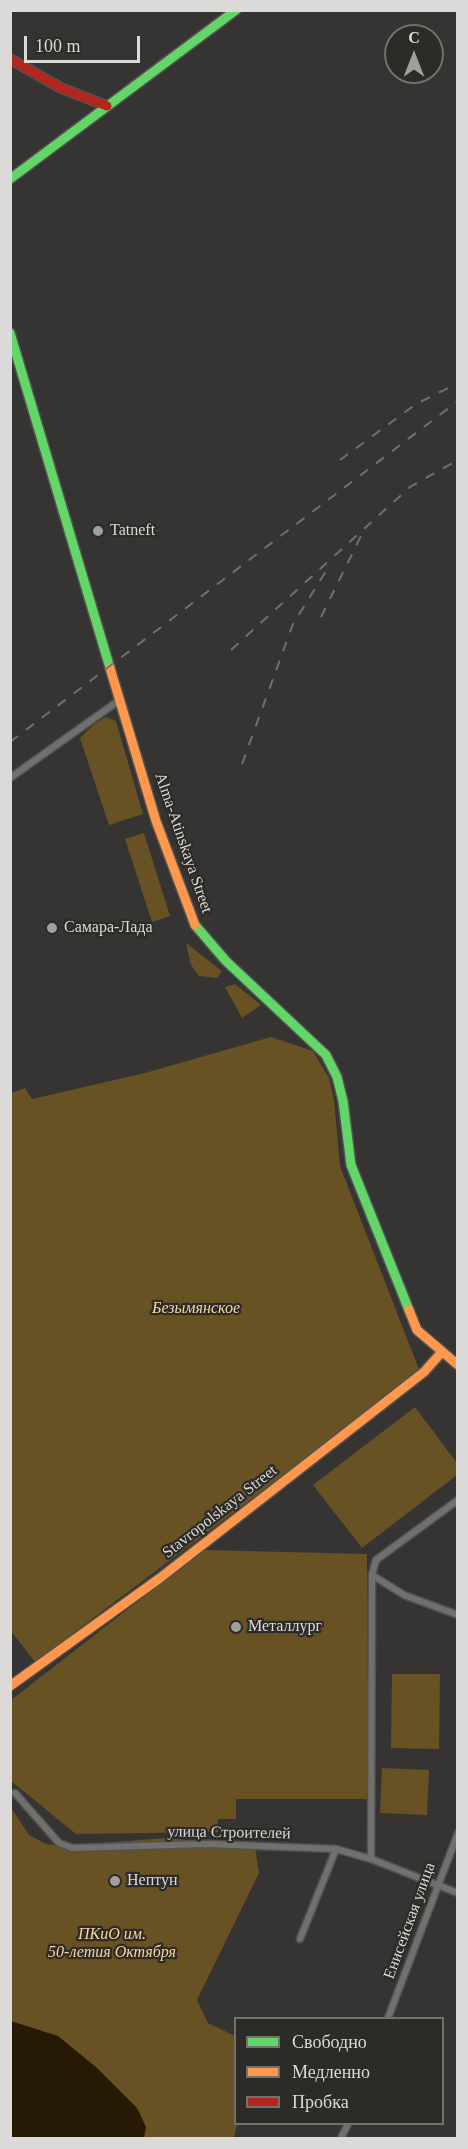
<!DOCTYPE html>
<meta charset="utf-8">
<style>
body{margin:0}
#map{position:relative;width:468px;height:2149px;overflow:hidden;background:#353433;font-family:Georgia,serif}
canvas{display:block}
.frame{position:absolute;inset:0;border:12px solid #dbdad8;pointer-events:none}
.legend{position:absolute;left:234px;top:2017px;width:210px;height:108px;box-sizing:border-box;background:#2c2b28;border:2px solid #72716e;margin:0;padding:8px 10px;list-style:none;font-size:18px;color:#dbdad8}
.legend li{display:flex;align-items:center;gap:12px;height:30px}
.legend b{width:30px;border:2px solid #72716e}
.north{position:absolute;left:384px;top:24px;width:60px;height:60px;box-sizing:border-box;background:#2c2b28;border:2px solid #72716e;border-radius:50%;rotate:0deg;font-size:16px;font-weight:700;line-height:24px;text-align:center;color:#dbdad8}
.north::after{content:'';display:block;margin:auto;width:21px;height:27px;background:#a1a09e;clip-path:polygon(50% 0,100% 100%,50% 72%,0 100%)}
.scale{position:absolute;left:24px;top:36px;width:116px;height:27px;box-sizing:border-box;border:3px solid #dbdad8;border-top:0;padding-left:8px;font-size:18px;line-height:21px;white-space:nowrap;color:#dbdad8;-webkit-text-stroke:4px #2c2b28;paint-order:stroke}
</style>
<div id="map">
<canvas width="468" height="2149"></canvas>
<div class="frame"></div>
<ul class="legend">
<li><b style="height:8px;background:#63d668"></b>Свободно</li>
<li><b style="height:8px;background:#ff974d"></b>Медленно</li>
<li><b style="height:8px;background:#b3261e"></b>Пробка</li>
</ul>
<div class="north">С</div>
<div class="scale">100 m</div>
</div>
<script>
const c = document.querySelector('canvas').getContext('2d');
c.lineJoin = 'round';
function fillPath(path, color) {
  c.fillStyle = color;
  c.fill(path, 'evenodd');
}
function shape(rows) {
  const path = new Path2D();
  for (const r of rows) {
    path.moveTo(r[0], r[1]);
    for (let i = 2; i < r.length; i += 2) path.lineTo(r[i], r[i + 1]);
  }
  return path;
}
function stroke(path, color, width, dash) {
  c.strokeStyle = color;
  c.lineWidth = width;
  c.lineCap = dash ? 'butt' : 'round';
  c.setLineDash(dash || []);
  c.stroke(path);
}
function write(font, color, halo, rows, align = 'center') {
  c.font = font + ' Georgia,serif';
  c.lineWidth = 4.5;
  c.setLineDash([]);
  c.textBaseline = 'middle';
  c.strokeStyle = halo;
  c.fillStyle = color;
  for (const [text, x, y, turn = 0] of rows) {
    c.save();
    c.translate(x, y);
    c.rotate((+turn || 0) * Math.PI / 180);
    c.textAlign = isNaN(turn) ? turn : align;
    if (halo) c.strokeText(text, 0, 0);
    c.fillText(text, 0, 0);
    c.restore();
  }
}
const green = shape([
 [106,717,116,721,143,814,109,825,80,738,94,724],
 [144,833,170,916,152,922,125,839],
 [186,943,222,971,217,978,199,976,191,965],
 [235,984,261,1005,242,1018,225,987],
 [271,1037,313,1051,329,1078,334,1100,340,1166,420,1372,35,1662,11,1631,11,1093,25,1088,32,1099,145,1073],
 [415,1407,457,1463,457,1475,362,1548,313,1485],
 [204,1550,367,1554,368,1799,236,1799,236,1819,218,1819,218,1832,76,1834,11,1781,11,1700],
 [392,1674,440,1674,439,1749,391,1748],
 [382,1768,429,1770,427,1815,380,1813],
 [10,1806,29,1835,46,1844,62,1846,167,1838,255,1847,259,1873,197,2000,208,2023,235,2036,237,2124,234,2138,11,2138]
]);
const water = shape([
 [11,2021,58,2036,97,2068,137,2108,146,2127,144,2138,11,2138]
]);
const street = shape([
 [10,778,121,699],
 [372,1575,404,1595,458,1615],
 [15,1793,59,1843,72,1848,207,1844,336,1849,371,1859,458,1893],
 [371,1859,372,1575,376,1560,458,1500],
 [300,1939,336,1849],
 [388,2018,458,1833],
 [341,2138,348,2124]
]);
const fast = shape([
 [10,179,236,10],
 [10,333,110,668],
 [195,925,226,961,326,1055,337,1077,343,1101,351,1165,409,1310]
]);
const slow = shape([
 [110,668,156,821,195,925],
 [409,1310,417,1330,458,1365],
 [10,1686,160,1578,424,1372,441,1353]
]);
const jam = shape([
 [10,59,61,88,107,106]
]);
const rail = shape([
 [340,460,416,404,458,383],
 [321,617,361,536],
 [231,650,410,487,458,460],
 [10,742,458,401],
 [242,764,293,624,326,571]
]);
const markers = [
 [98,531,6,"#a1a09e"],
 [52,928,6,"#a1a09e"],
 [236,1627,6,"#a1a09e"],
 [115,1881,6,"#a1a09e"]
];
const poiNames = [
 ["Tatneft",110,531],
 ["Самара-Лада",64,928],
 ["Металлург",248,1627],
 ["Нептун",127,1881]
];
const streetNames = [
 ["Alma-Atinskaya Street",183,843,71],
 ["Stavropolskaya Street",220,1512,-38],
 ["улица Строителей",229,1833,1],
 ["Енисейская улица",410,1921,-70]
];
const parkNames = [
 ["Безымянское",196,1309],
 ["ПКиО им.",112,1935],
 ["50-летия Октября",112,1953]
];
fillPath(green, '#685123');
fillPath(water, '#261a05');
stroke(street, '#535251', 9);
stroke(fast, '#535251', 12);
stroke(slow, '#535251', 12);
stroke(jam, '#535251', 12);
stroke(street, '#70706f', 6);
stroke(fast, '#63d668', 9);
stroke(slow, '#ff974d', 9);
stroke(jam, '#b3261e', 9);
stroke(rail, '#71706f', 2, [10, 10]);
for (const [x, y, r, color] of markers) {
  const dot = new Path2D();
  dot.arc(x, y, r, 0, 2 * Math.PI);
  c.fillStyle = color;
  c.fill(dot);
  stroke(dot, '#2c2b28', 2);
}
write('16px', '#dbdad8', '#2c2b28', poiNames, 'left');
write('16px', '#dbdad8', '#2c2b28', streetNames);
write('italic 16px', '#f6d69a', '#2c2b28', parkNames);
</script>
